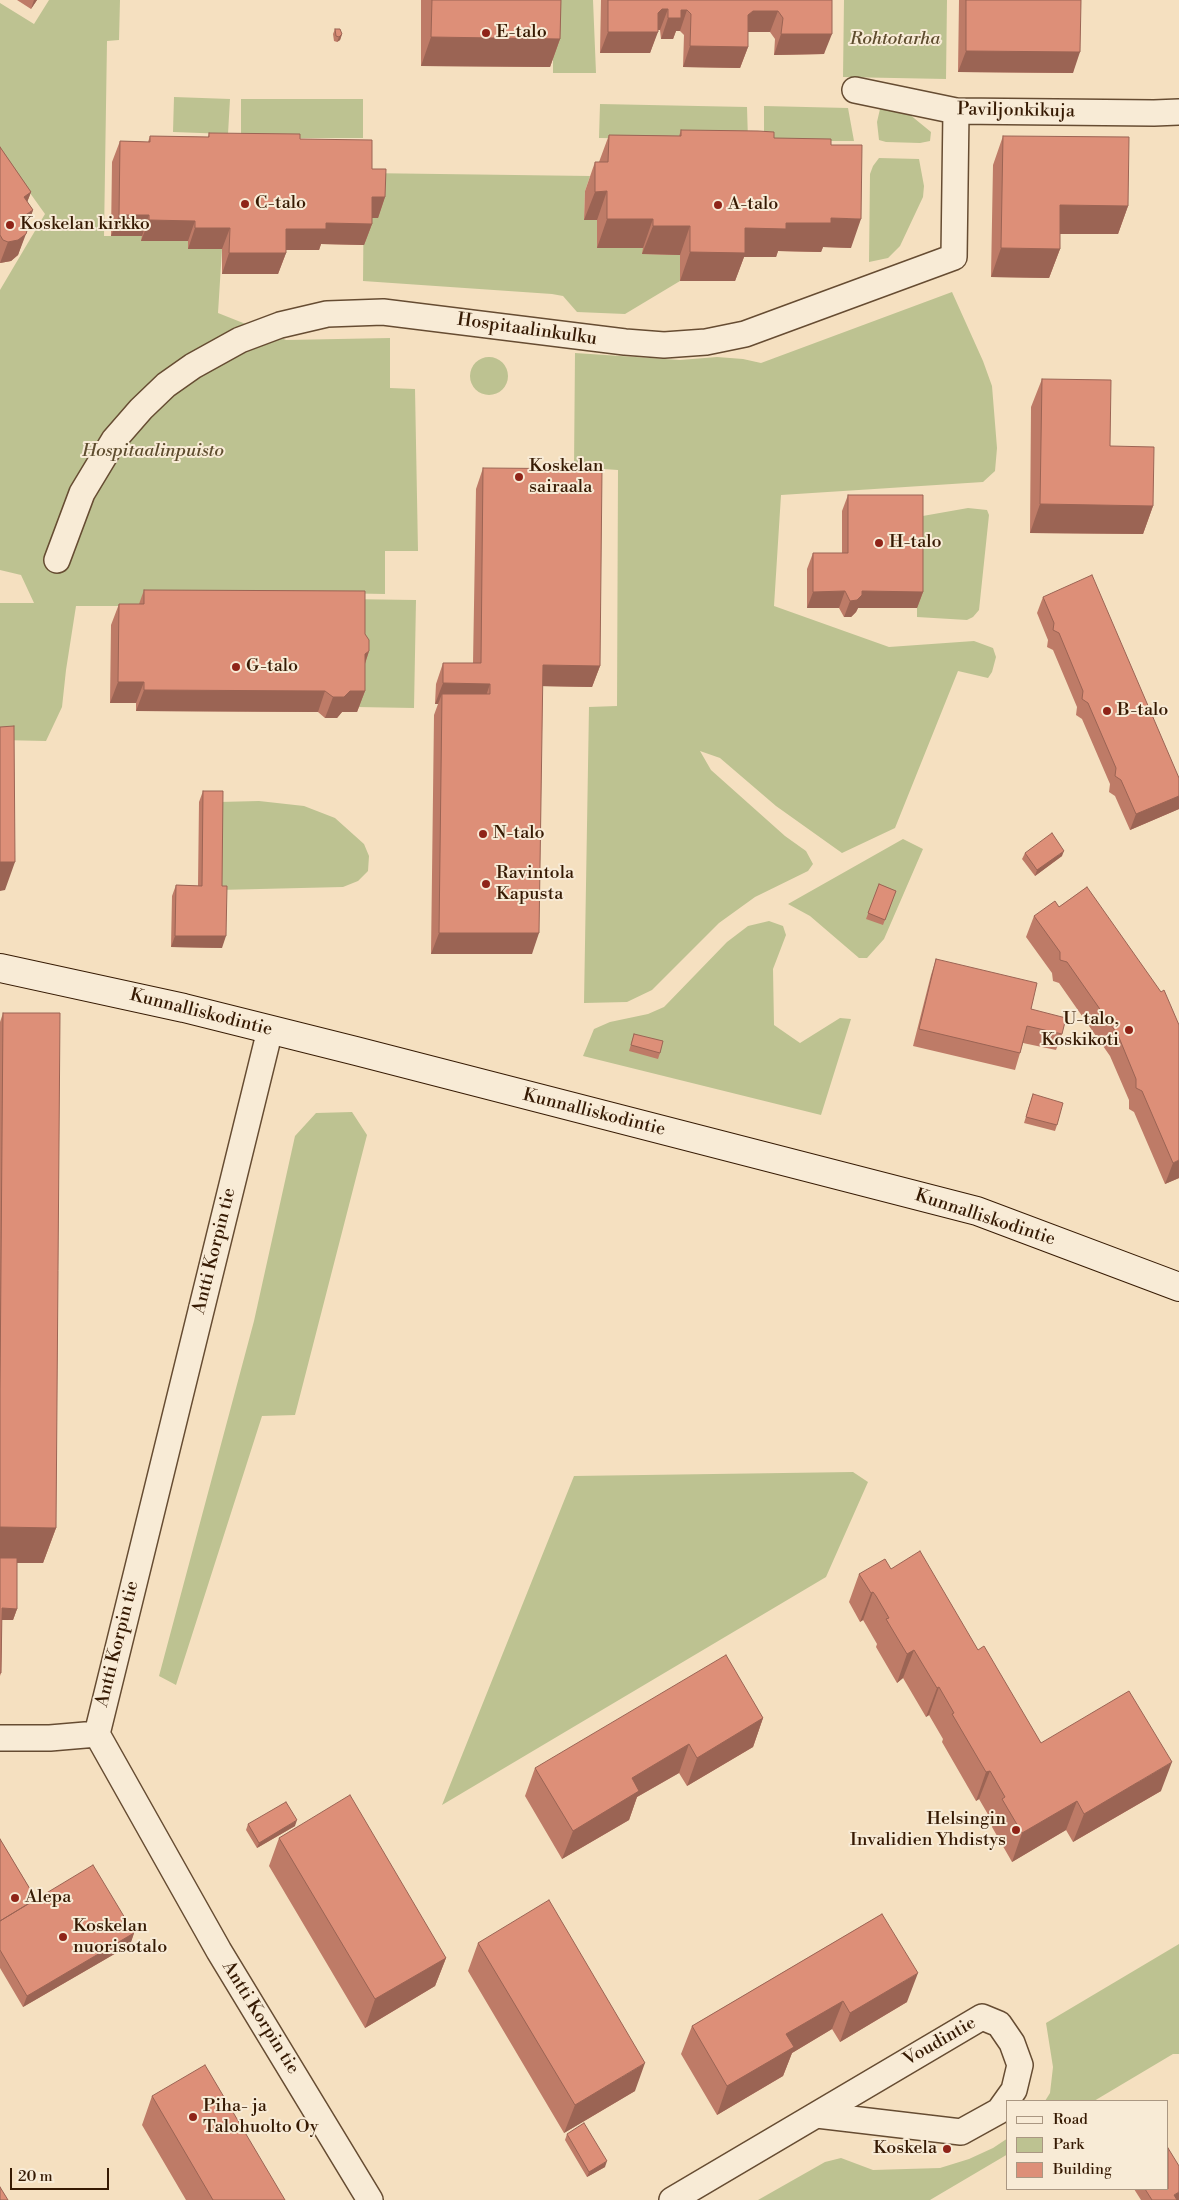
<!DOCTYPE html>
<style>
body{margin:0}
#map{position:relative;width:1179px;height:2200px;overflow:hidden;background:#f5e0c0;font-family:"Libre Bodoni",serif}
canvas{display:block}
.legend{position:absolute;left:1006px;top:2100px;width:162px;height:90px;box-sizing:border-box;background:#f8ebd6;border:1px solid #aa9782;margin:0;padding:6px 9px;list-style:none;font-size:15px;color:#361a03}
.legend li{display:flex;align-items:center;gap:10px;height:25px}
.legend b{width:25px;border:1px solid #aa9782}
.scale{position:absolute;left:10px;top:2168px;width:99px;height:22px;box-sizing:border-box;border:2px solid #361a03;border-top:0;padding-left:6px;font-size:15px;line-height:18px;white-space:nowrap;color:#361a03;-webkit-text-stroke:4px #f8ebd6;paint-order:stroke}
</style>
<div id="map">
<canvas width="1179" height="2200"></canvas>
<ul class="legend">
<li><b style="height:6px;background:#f8ebd6"></b>Road</li>
<li><b style="height:14px;background:#bdc291"></b>Park</li>
<li><b style="height:14px;background:#dd8f78"></b>Building</li>
</ul>
<div class="scale">20 m</div>
</div>
<script>
const c = document.querySelector('canvas').getContext('2d');
c.lineJoin = 'round';
function fillPath(path, color) {
  c.fillStyle = color;
  c.fill(path, 'evenodd');
}
function shape(rows) {
  const path = new Path2D();
  for (const r of rows) {
    if (r.length === 3) {
      path.moveTo(r[0] + r[2], r[1]);
      path.arc(r[0], r[1], r[2], 0, 2 * Math.PI);
      continue;
    }
    path.moveTo(r[0], r[1]);
    for (let i = 2; i < r.length; i += 2) path.lineTo(r[i], r[i + 1]);
  }
  return path;
}
function stroke(path, color, width, dash) {
  c.strokeStyle = color;
  c.lineWidth = width;
  c.lineCap = dash ? 'butt' : 'round';
  c.setLineDash(dash || []);
  c.stroke(path);
}
function write(font, color, halo, rows, align = 'center') {
  c.font = font + ' "Libre Bodoni",serif';
  c.lineWidth = 4;
  c.setLineDash([]);
  c.textBaseline = 'middle';
  c.strokeStyle = halo;
  c.fillStyle = color;
  for (const [text, x, y, turn = 0] of rows) {
    c.save();
    c.translate(x, y);
    c.rotate((+turn || 0) * Math.PI / 180);
    c.textAlign = isNaN(turn) ? turn : align;
    if (halo) c.strokeText(text, 0, 0);
    c.fillText(text, 0, 0);
    c.restore();
  }
}
const green = shape([
 [49,0,120,0,119,40,107,41,104,236,142,236,142,241,188,241,188,249,222,249,218,313,286,340,390,338,390,388,415,389,418,551,385,551,385,594,275,592,274,606,76,606,66,670,62,707,46,741,0,740,0,603,34,603,21,575,0,570,0,290,45,214,0,151,0,3,34,24],
 [553,0,593,0,596,73,553,73],
 [844,0,947,0,946,79,843,77],
 [174,97,230,99,228,134,173,132],
 [241,99,363,99,363,138,241,138],
 [600,104,747,107,748,140,599,138],
 [764,106,848,108,854,141,764,141],
 [880,109,900,111,909,114,931,132,930,141,920,143,886,142,879,140,877,122],
 [879,158,919,159,924,186,923,197,900,246,888,258,869,262,870,174,873,166],
 [364,173,590,176,585,191,584,220,597,220,597,247,643,248,643,254,680,255,680,281,625,314,577,312,563,296,552,294,363,281],
 [952,292,983,361,992,386,997,448,995,471,983,482,781,495,774,606,889,647,974,641,993,648,996,657,992,672,988,678,958,671,895,828,842,853,776,806,720,758,700,751,711,770,785,836,806,851,813,864,808,871,755,897,719,923,652,990,627,1002,584,1003,589,707,617,706,618,470,574,467,575,353,680,360,717,357,743,359,761,363],
 [489,376,19],
 [968,508,987,510,989,515,979,610,973,617,967,620,917,617,917,517],
 [344,599,416,600,414,708,357,707],
 [259,801,304,806,335,818,364,844,369,856,368,871,358,881,343,887,218,890,219,802],
 [903,839,923,849,884,939,867,958,859,958,810,916,788,904],
 [769,921,783,926,786,935,773,969,774,1025,800,1043,840,1018,851,1019,821,1115,583,1056,594,1029,610,1022,648,1014,664,1007,727,942,748,926],
 [352,1112,367,1135,295,1415,262,1416,176,1685,159,1676,254,1321,295,1136,316,1113],
 [853,1472,868,1482,826,1577,442,1805,574,1476],
 [1179,1944,1179,2054,1173,2054,1094,2101,1045,2101,1050,2093,1053,2067,1046,2023],
 [1008,2138,1008,2154,930,2200,758,2200,825,2162,841,2158,873,2170,940,2168,969,2159,993,2148]
]);
const street = shape([
 [855,90,956,111,1154,113,1179,112],
 [57,560,82,493,114,440,141,409,166,385,193,366,240,340,280,325,327,314,383,312,625,342,664,345,706,342,745,334,954,257,956,111],
 [270,1030,97,1734,219,1951,370,2200],
 [0,1738,50,1738,97,1734],
 [672,2200,982,2017,999,2024,1012,2043,1020,2065,1014,2090,999,2111,961,2132,817,2115]
]);
const secondary = shape([
 [0,968,184,1008,356,1051,977,1211,1179,1287]
]);
const wall = shape([
 [17,0,37,0,31,9],
 [421,0,561,0,560,39,550,67,421,66],
 [601,0,832,0,824,54,774,55,775,39,770,32,748,32,748,47,740,68,683,67,684,35,680,31,676,31,673,39,661,39,660,30,658,30,650,53,600,53],
 [959,0,1081,0,1073,73,958,72],
 [335,29,342,34,340,40,337,42,334,41,333,34],
 [681,130,774,138,831,145,851,248,823,247,821,252,778,251,776,257,744,257,735,281,680,281,680,255,642,254,643,248,597,248,597,220,584,220,585,191,595,162,599,162,609,135,679,136],
 [209,133,300,139,372,169,385,197,378,218,372,218,372,224,364,245,321,244,319,250,286,250,286,253,278,274,222,274,222,249,188,249,188,241,141,241,142,236,111,236,112,162,120,141,148,142,150,136,208,137],
 [1003,136,1128,206,1118,234,1060,234,1060,249,1049,278,991,277,993,165],
 [0,147,31,192,27,202,33,210,18,255,11,261,0,263],
 [1042,379,1110,446,1153,506,1143,534,1030,533,1031,407],
 [483,468,600,666,592,687,542,686,532,954,431,954,434,715,438,704,435,704,436,684,443,663,473,663,476,489],
 [848,495,923,592,917,608,858,608,856,612,851,617,844,617,839,608,807,608,807,569,813,553,842,553,842,511],
 [144,590,365,634,369,651,365,664,365,691,357,712,342,712,337,718,325,718,318,712,136,711,136,703,110,703,111,625,119,604,139,604],
 [1043,597,1179,778,1179,809,1130,830,1115,796,1109,792,1110,784,1082,719,1076,715,1077,707,1053,650,1047,647,1048,640,1037,613],
 [203,791,222,886,222,948,171,947,172,896,176,885,198,886,199,802],
 [1025,853,1062,856,1035,876,1022,859],
 [879,884,896,891,883,925,866,919],
 [1087,887,1179,1178,1165,1184,1134,1112,1129,1109,1129,1100,1110,1056,1059,983,1053,981,1052,973,1026,937,1034,916,1059,907],
 [936,959,1031,1009,1062,1034,1056,1050,1023,1043,1020,1053,1015,1070,913,1046,931,975],
 [3,1013,56,1528,43,1563,17,1563,17,1609,13,1620,2,1620,1,1673,0,1676,0,1022],
 [634,1034,660,1053,658,1059,629,1051],
 [1033,1094,1057,1125,1055,1131,1024,1123],
 [891,1569,978,1650,1041,1743,1161,1791,1073,1842,1066,1830,1012,1862,992,1827,993,1823,979,1799,976,1801,942,1742,943,1739,929,1715,926,1717,903,1678,897,1683,876,1647,877,1644,866,1625,863,1620,860,1622,849,1602,859,1574],
 [763,1718,753,1747,687,1786,679,1773,637,1797,629,1820,562,1859,525,1796,535,1768],
 [248,1824,295,1826,257,1848,246,1830],
 [279,1838,446,1958,435,1986,365,2028,269,1866],
 [0,1839,36,1899,134,1933,130,1945,23,2007,0,1968],
 [882,1914,907,2002,840,2042,832,2029,792,2053,783,2076,717,2115,681,2054,692,2026],
 [478,1943,635,2091,564,2133,468,1971],
 [152,2096,285,2200,186,2200,142,2125],
 [567,2134,605,2167,587,2177,565,2140],
 [1134,2189,1168,2189,1179,2200,1141,2200]
]);
const shadedWall = shape([
 [34,0,37,0,31,9],
 [662,9,668,9,660,30,654,30,658,32,650,53,600,53,608,32,658,13],
 [681,10,687,10,680,31,676,31,673,39,661,39,668,18],
 [753,11,778,11,770,32,746,32,748,15],
 [342,34,340,40,337,42,339,37],
 [781,34,832,34,824,54,774,55],
 [431,37,560,39,550,67,421,66],
 [690,46,748,47,740,68,683,67],
 [966,51,1080,52,1073,73,958,72],
 [607,191,597,220,584,220,595,192],
 [31,192,23,213,24,197],
 [372,197,385,197,378,218,364,218],
 [1060,205,1128,206,1118,234,1050,234],
 [33,210,25,231,24,216],
 [119,215,149,215,142,236,111,236],
 [831,218,861,219,851,248,823,247,821,252,778,251,776,257,744,257,735,281,680,281,690,252,745,228,786,223],
 [607,219,653,219,643,248,597,248],
 [149,220,195,221,188,241,141,241],
 [326,223,372,224,364,245,321,244,319,250,279,250,286,229],
 [653,226,690,226,680,255,642,254],
 [195,228,230,228,222,249,188,249],
 [26,234,18,255,11,261,0,263,8,242],
 [1001,248,1060,249,1049,278,991,277],
 [229,253,286,253,278,274,222,274],
 [1040,504,1153,506,1143,534,1030,533],
 [845,591,839,608,807,608,813,592],
 [862,591,923,592,917,608,858,608,856,612,851,617,844,617,850,601],
 [369,651,362,672,365,654],
 [543,665,600,666,592,687,535,686],
 [118,682,144,682,136,703,110,703],
 [443,683,490,684,483,705,442,694,438,704,435,704],
 [144,690,325,691,318,712,136,711],
 [350,691,365,691,357,712,342,712,337,718,325,718,333,697],
 [1179,796,1179,809,1130,830,1136,814],
 [1064,851,1062,856,1035,876,1037,870],
 [0,862,15,862,5,890,0,891],
 [439,933,539,933,532,954,431,954],
 [175,936,226,936,222,948,171,947],
 [1179,1160,1179,1178,1165,1184,1173,1163],
 [0,1527,56,1528,43,1563,0,1563],
 [873,1592,863,1620,860,1622,871,1593],
 [2,1608,17,1609,13,1620,0,1620],
 [914,1650,903,1678,897,1683,907,1654],
 [939,1687,929,1715,926,1717,937,1688],
 [763,1718,753,1747,687,1786,697,1758],
 [689,1744,679,1773,637,1797,629,1820,562,1859,573,1831,632,1778],
 [1172,1762,1161,1791,1073,1842,1084,1814],
 [990,1771,979,1799,976,1801,986,1772],
 [1077,1801,1066,1830,1012,1862,1022,1833],
 [297,1820,295,1826,257,1848,259,1843],
 [134,1933,130,1945,23,2007,27,1996],
 [446,1958,435,1986,365,2028,375,1999],
 [918,1973,907,2002,840,2042,850,2013],
 [843,2001,832,2029,792,2053,783,2076,717,2115,727,2086,786,2034],
 [645,2063,635,2091,564,2133,575,2105],
 [607,2161,605,2167,587,2177,589,2172],
 [1179,2192,1179,2200,1172,2200,1174,2195]
]);
const building = shape([
 [432,0,561,0,560,39,431,37,432,0],
 [608,0,832,0,832,34,781,34,783,18,778,11,753,11,748,15,748,47,690,46,691,14,687,10,681,10,681,18,668,18,668,9,662,9,658,13,658,32,608,32,608,0],
 [966,0,1081,0,1080,52,966,51,966,0],
 [335,29,340,29,342,34,339,37,336,36,335,29],
 [681,130,758,131,774,132,774,138,831,139,831,145,862,145,861,219,831,218,831,223,786,223,786,229,745,228,745,253,690,252,690,226,653,226,653,219,607,219,607,191,595,192,595,162,608,162,609,135,681,136,681,130],
 [209,133,300,134,300,139,372,140,372,169,386,169,385,197,372,197,372,224,326,223,326,229,286,229,286,253,229,253,230,228,195,228,195,221,149,220,149,215,119,215,120,141,150,142,150,136,209,137,209,133],
 [1003,136,1129,137,1128,206,1060,205,1060,249,1001,248,1003,136],
 [0,147,31,192,24,197,33,210,24,216,29,224,26,234,18,240,8,242,3,240,0,235,0,147],
 [1042,379,1111,380,1110,446,1154,447,1153,506,1040,504,1042,379],
 [483,468,602,469,600,666,543,665,539,933,439,933,442,694,490,694,490,684,443,683,443,663,481,663,483,468],
 [848,495,923,495,923,592,862,591,862,595,857,600,850,601,845,591,813,592,813,553,848,553,848,495],
 [1092,575,1179,778,1179,796,1136,814,1121,780,1115,776,1116,768,1088,703,1082,699,1083,691,1059,633,1053,630,1054,623,1043,597,1092,575],
 [144,590,365,591,365,634,369,640,369,651,365,654,365,691,350,691,344,697,333,697,325,691,144,690,144,682,118,682,119,604,144,604,144,590],
 [14,726,15,862,0,862,0,727,14,726],
 [203,791,223,791,222,886,227,886,226,936,175,936,176,885,202,886,203,791],
 [1052,833,1064,851,1037,870,1025,853,1052,833],
 [879,884,896,891,885,920,868,913,879,884],
 [1087,887,1161,992,1164,990,1179,1025,1179,1160,1173,1163,1142,1091,1136,1088,1136,1079,1118,1035,1067,962,1060,960,1060,952,1034,916,1055,901,1059,907,1087,887],
 [936,959,1037,983,1031,1009,1066,1018,1062,1034,1027,1026,1020,1053,919,1029,936,959],
 [3,1013,60,1013,56,1528,0,1527,0,1388,3,1013],
 [634,1034,663,1041,660,1053,631,1045,634,1034],
 [1033,1094,1063,1103,1057,1125,1026,1117,1033,1094],
 [920,1551,978,1650,984,1646,1041,1743,1129,1691,1172,1762,1084,1814,1077,1801,1022,1833,1002,1799,1005,1797,990,1771,986,1772,952,1714,954,1713,939,1687,937,1688,914,1650,907,1654,886,1619,889,1618,876,1596,873,1592,871,1593,859,1574,885,1559,891,1569,920,1551],
 [0,1558,17,1558,17,1609,2,1608,1,1673,0,1673,0,1558],
 [726,1655,763,1718,697,1758,689,1744,632,1778,639,1791,573,1831,535,1768,726,1655],
 [350,1795,446,1958,375,1999,279,1838,350,1795],
 [286,1802,297,1820,259,1843,248,1824,286,1802],
 [0,1839,36,1899,0,1921,0,1839],
 [93,1865,134,1933,27,1996,0,1950,0,1921,93,1865],
 [549,1900,645,2063,575,2105,478,1943,549,1900],
 [882,1914,918,1973,850,2013,843,2001,786,2034,794,2047,727,2086,692,2026,882,1914],
 [205,2065,285,2200,213,2200,152,2096,205,2065],
 [584,2123,607,2161,589,2172,567,2134,584,2123],
 [1168,2148,1179,2166,1179,2192,1174,2195,1177,2200,1152,2200,1145,2189,1168,2189,1168,2148],
 [0,2187,8,2200,0,2200,0,2187]
]);
const markers = [
 [486,33,5,"#8f2418"],
 [245,204,5,"#8f2418"],
 [718,205,5,"#8f2418"],
 [10,225,5,"#8f2418"],
 [519,477,5,"#8f2418"],
 [879,543,5,"#8f2418"],
 [236,667,5,"#8f2418"],
 [1107,711,5,"#8f2418"],
 [483,834,5,"#8f2418"],
 [486,884,5,"#8f2418"],
 [1129,1030,5,"#8f2418"],
 [1016,1830,5,"#8f2418"],
 [15,1898,5,"#8f2418"],
 [63,1937,5,"#8f2418"],
 [193,2117,5,"#8f2418"],
 [947,2149,5,"#8f2418"]
];
const poiNames = [
 ["E-talo",496,33],
 ["C-talo",255,204],
 ["A-talo",728,205],
 ["Koskelan kirkko",20,225],
 ["Koskelan",529,467],
 ["sairaala",529,488],
 ["H-talo",889,543],
 ["G-talo",246,667],
 ["B-talo",1117,711],
 ["N-talo",493,834],
 ["Ravintola",496,874],
 ["Kapusta",496,895],
 ["U-talo,",1119,1020,"right"],
 ["Koskikoti",1119,1041,"right"],
 ["Helsingin",1006,1820,"right"],
 ["Invalidien Yhdistys",1006,1841,"right"],
 ["Alepa",25,1898],
 ["Koskelan",73,1927],
 ["nuorisotalo",73,1948],
 ["Piha- ja",203,2107],
 ["Talohuolto Oy",203,2128],
 ["Koskela",937,2149,"right"]
];
const parkNames = [
 ["Rohtotarha",895,40],
 ["Hospitaalinpuisto",153,452]
];
const streetNames = [
 ["Paviljonkikuja",1016,111,1],
 ["Hospitaalinkulku",527,330,8],
 ["Kunnalliskodintie",201,1013,14],
 ["Kunnalliskodintie",594,1113,14],
 ["Kunnalliskodintie",985,1218,18],
 ["Antti Korpin tie",215,1251,-76],
 ["Antti Korpin tie",118,1644,-76],
 ["Antti Korpin tie",260,2018,58],
 ["Voudintie",940,2042,-30]
];
fillPath(green, '#bdc291');
stroke(street, '#664c32', 28);
stroke(secondary, '#361a03', 30);
stroke(street, '#f8ebd6', 25);
stroke(secondary, '#f8ebd6', 28);
fillPath(wall, '#be7b67');
fillPath(shadedWall, '#9b6454');
fillPath(building, '#dd8f78');
stroke(building, '#9b6454', 1);
for (const [x, y, r, color] of markers) {
  const dot = new Path2D();
  dot.arc(x, y, r, 0, 2 * Math.PI);
  c.fillStyle = color;
  c.fill(dot);
  stroke(dot, '#f8ebd6', 2);
}
write('18px', '#361a03', '#f8ebd6', poiNames, 'left');
write('italic 18px', '#5e4c2e', '#f8ebd6', parkNames);
write('18px', '#361a03', '#f8ebd6', streetNames);
</script>
